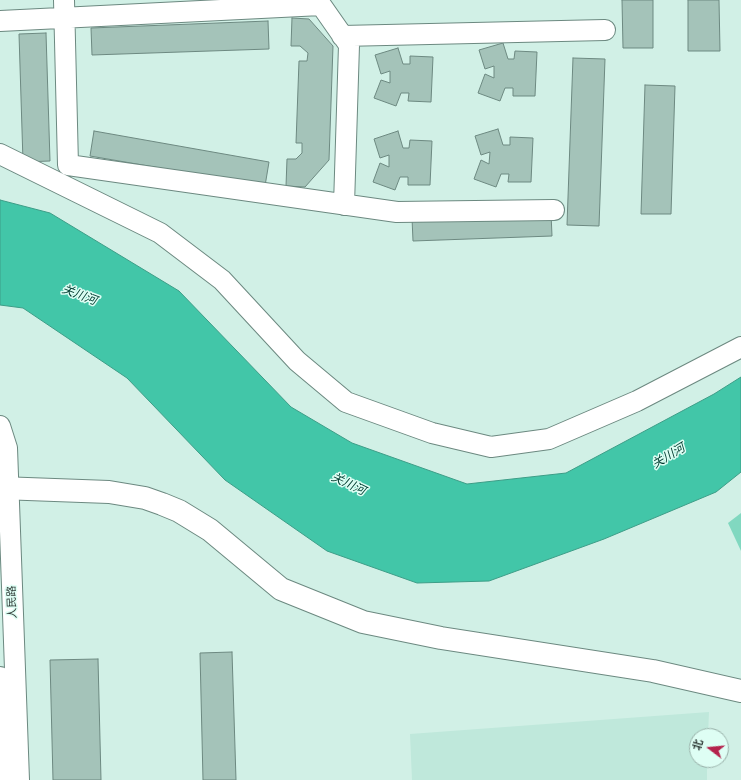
<!DOCTYPE html>
<meta charset="utf-8">
<style>
body{margin:0}
#map{position:relative;width:741px;height:780px;overflow:hidden;background:#d1f0e6;font-family:"Source Sans 3","Noto Sans SC",sans-serif}
canvas{display:block}
.north{position:absolute;left:689px;top:728px;width:40px;height:40px;box-sizing:border-box;background:#defef4;border:1px solid #99b1a9;border-radius:50%;rotate:286deg;font-size:11px;font-weight:700;line-height:16px;text-align:center;color:#313d39}
.north::after{content:'';display:block;margin:auto;width:14px;height:18px;background:#b4224c;clip-path:polygon(50% 0,100% 100%,50% 72%,0 100%)}
</style>
<div id="map">
<canvas width="741" height="780"></canvas>
<div class="north">北</div>
</div>
<script>
const c = document.querySelector('canvas').getContext('2d');
c.lineJoin = 'round';
function fillPath(path, color) {
  c.fillStyle = color;
  c.fill(path, 'evenodd');
}
function shape(rows) {
  const path = new Path2D();
  for (const r of rows) {
    path.moveTo(r[0], r[1]);
    for (let i = 2; i < r.length; i += 2) path.lineTo(r[i], r[i + 1]);
  }
  return path;
}
function stroke(path, color, width, dash) {
  c.strokeStyle = color;
  c.lineWidth = width;
  c.lineCap = dash ? 'butt' : 'round';
  c.setLineDash(dash || []);
  c.stroke(path);
}
function write(font, color, halo, rows, align = 'center') {
  c.font = font + ' "Source Sans 3","Noto Sans SC",sans-serif';
  c.lineWidth = 3;
  c.setLineDash([]);
  c.textBaseline = 'middle';
  c.strokeStyle = halo;
  c.fillStyle = color;
  for (const [text, x, y, turn = 0] of rows) {
    c.save();
    c.translate(x, y);
    c.rotate((+turn || 0) * Math.PI / 180);
    c.textAlign = isNaN(turn) ? turn : align;
    if (halo) c.strokeText(text, 0, 0);
    c.fillText(text, 0, 0);
    c.restore();
  }
}
const built = shape([
 [709,712,708,736,697,736,697,760,707,760,707,780,412,780,410,734]
]);
const green = shape([
 [741,513,741,551,728,523]
]);
const water = shape([
 [0,200,50,213,179,291,291,407,352,443,467,484,566,473,714,394,741,377,741,472,716,492,604,539,489,581,417,583,327,551,225,480,127,378,23,308,0,305,0,200]
]);
const building = shape([
 [622,0,653,0,653,48,623,48,622,0],
 [688,0,719,0,720,51,688,51,688,0],
 [292,18,309,19,333,46,329,160,305,187,286,186,287,159,296,159,302,153,302,143,296,143,299,61,307,61,308,53,300,46,291,46,292,18],
 [268,21,269,49,92,55,91,28,268,21],
 [46,33,50,161,23,162,19,34,46,33],
 [503,43,508,59,514,59,515,51,537,52,535,96,513,96,513,88,505,88,500,101,478,93,485,74,494,78,494,66,485,69,479,50,503,43],
 [398,48,403,64,410,64,410,56,433,57,431,102,408,101,409,93,401,93,396,106,374,98,381,80,390,83,390,71,381,74,375,55,398,48],
 [573,58,605,59,599,226,567,225,573,58],
 [645,85,675,86,671,214,641,214,645,85],
 [498,129,503,145,510,145,510,137,533,138,531,182,508,182,509,174,501,174,496,187,474,179,481,160,489,164,490,152,481,155,475,136,498,129],
 [94,131,269,162,265,186,90,156,94,131],
 [398,131,403,148,409,148,410,140,432,141,430,185,408,185,408,177,400,177,395,190,373,182,380,163,389,167,389,155,380,158,374,139,398,131],
 [551,213,552,236,413,241,412,218,551,213],
 [232,652,236,780,203,780,200,653,232,652],
 [98,659,101,780,53,780,50,660,98,659]
]);
const minor = shape([
 [64,0,68,165,397,212,554,210],
 [0,21,321,5,349,45,344,205],
 [342,36,605,30],
 [0,154,160,233,222,280,297,361,346,402,432,433,491,447,549,439,637,401,741,347],
 [0,426,7,448,19,780]
]);
const major = shape([
 [0,488,109,492,145,498,162,504,179,511,210,530,281,589,363,622,441,638,653,671,741,691],
 [0,678,4,780]
]);
const streetNames = [
 ["人民路",13,602,-92]
];
const waterNames = [
 ["关川河",79,296,21],
 ["关川河",669,457,-31],
 ["关川河",348,485,25]
];
fillPath(built, '#bfe8db');
fillPath(green, '#81d8c0');
fillPath(water, '#42c6a8');
stroke(water, '#3d9d87', 1);
fillPath(building, '#a4c3b9');
stroke(building, '#6d8981', 1);
stroke(minor, '#6c8980', 22);
stroke(major, '#6c8980', 24);
stroke(minor, '#fff', 20);
stroke(major, '#fff', 22);
write('11px', '#313d39', '#defef4', streetNames);
write('italic 12px', '#003c30', '#defef4', waterNames);
</script>
